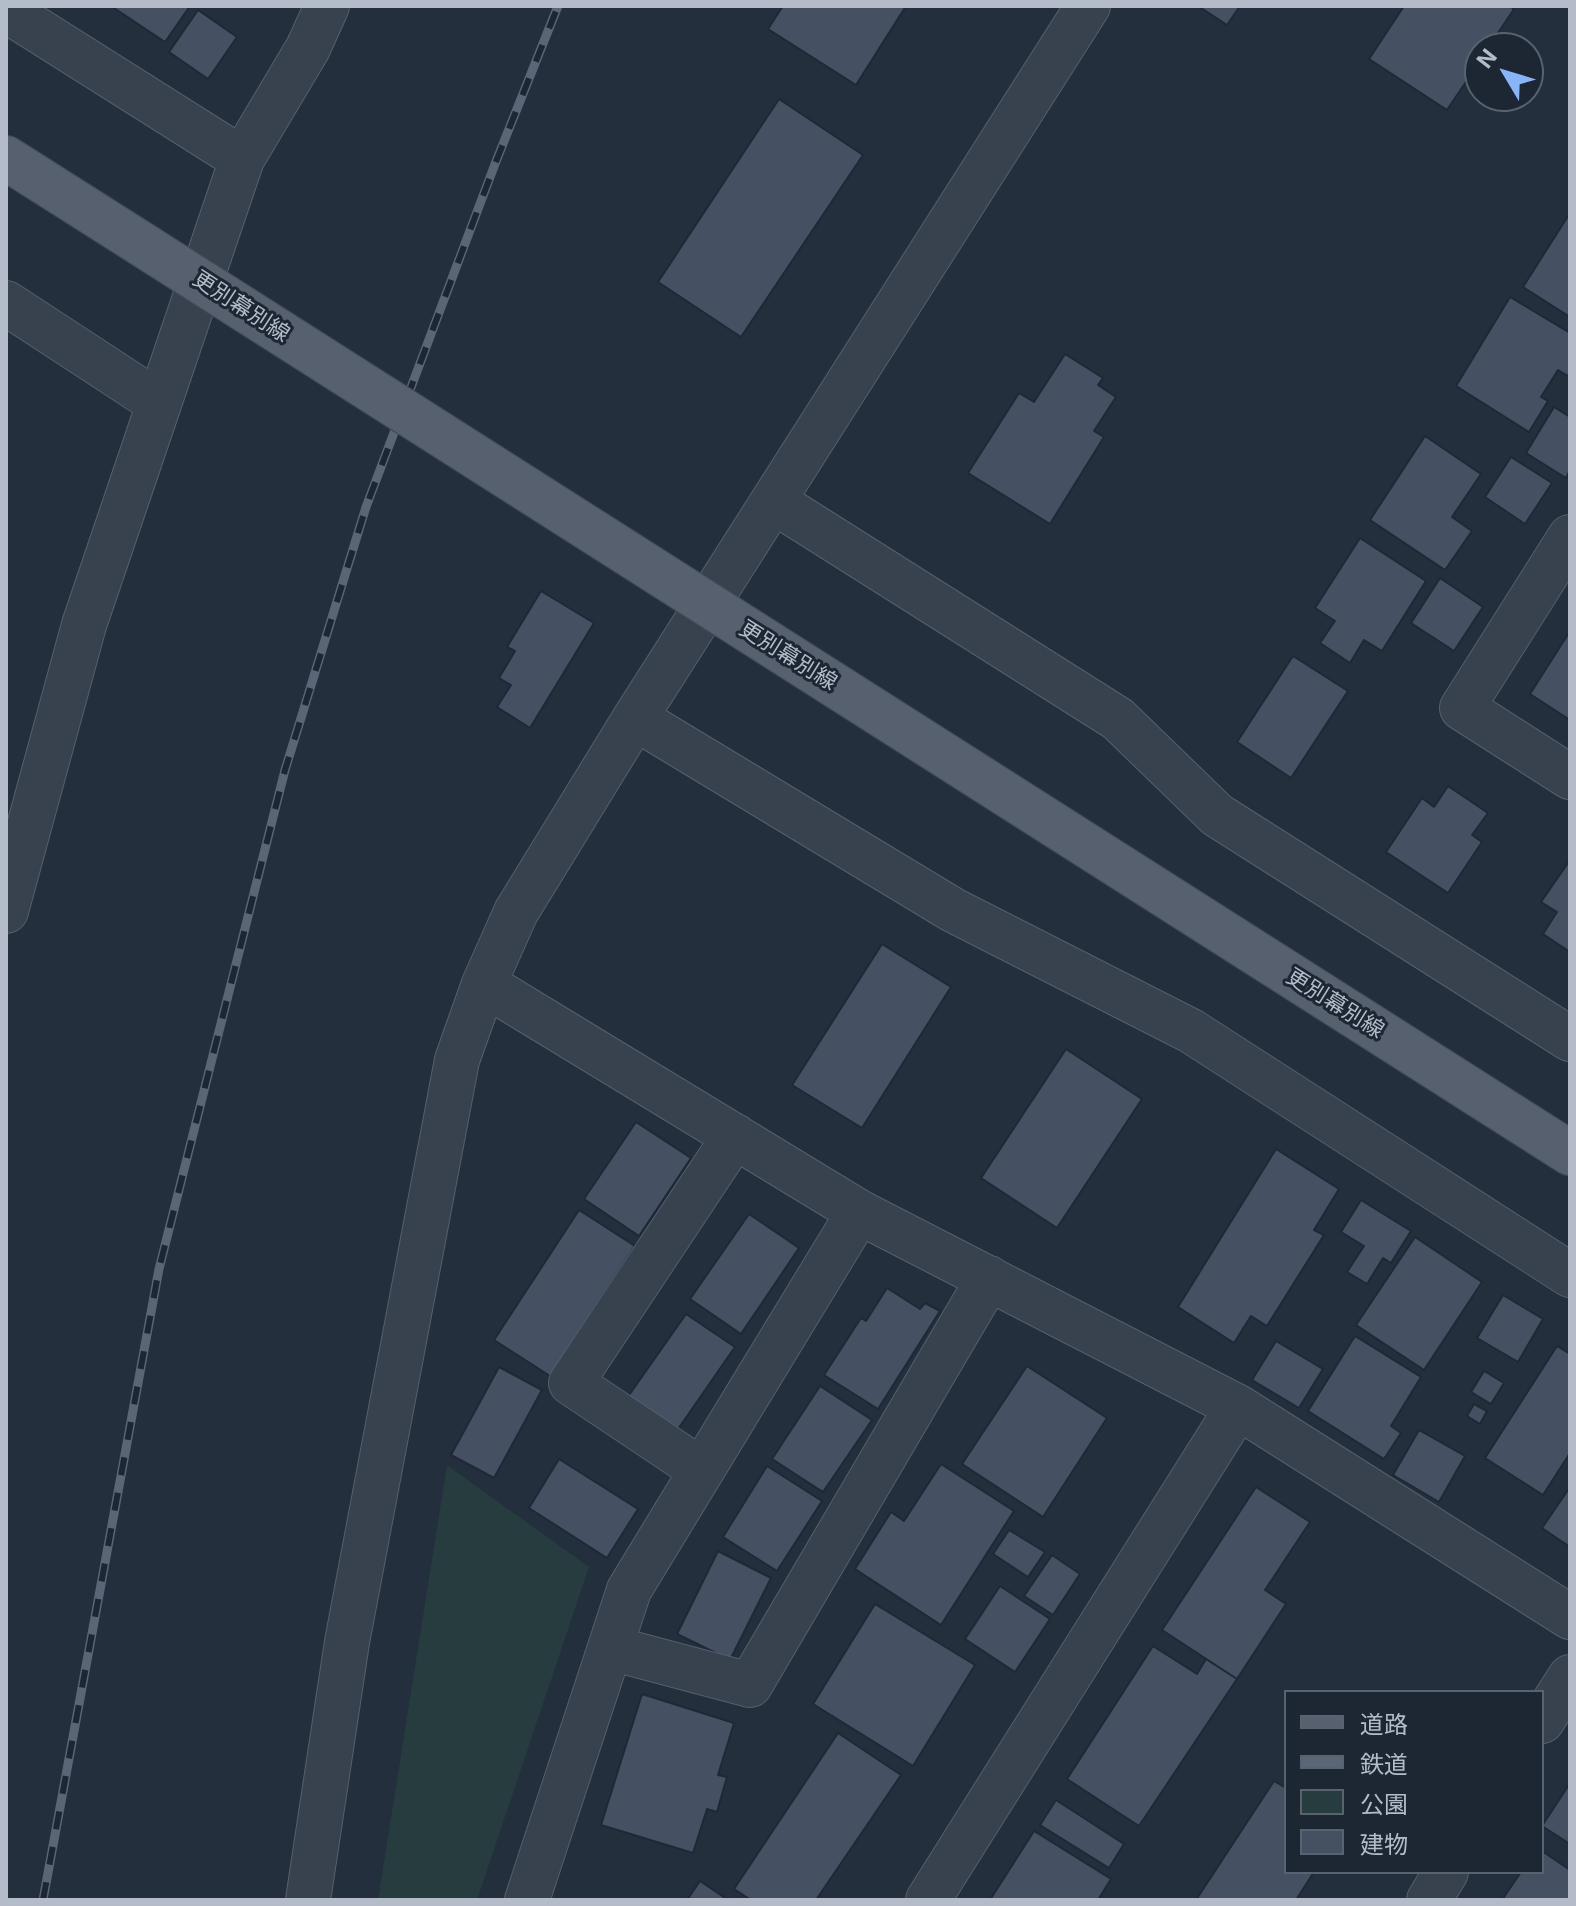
<!DOCTYPE html>
<meta charset="utf-8">
<style>
body{margin:0}
#map{position:relative;width:1576px;height:1906px;overflow:hidden;background:#242f3e;font-family:Inter,"Noto Sans JP",sans-serif}
canvas{display:block}
.frame{position:absolute;inset:0;border:8px solid #b4bcc9;pointer-events:none}
.legend{position:absolute;left:1284px;top:1690px;width:260px;height:184px;box-sizing:border-box;background:#1d2633;border:2px solid #59626f;margin:0;padding:10px 14px;list-style:none;font-size:24px;color:#b4bcc9}
.legend li{display:flex;align-items:center;gap:16px;height:40px}
.legend b{width:40px;border:2px solid #59626f}
.north{position:absolute;left:1464px;top:32px;width:80px;height:80px;box-sizing:border-box;background:#1d2633;border:2px solid #59626f;border-radius:50%;rotate:308deg;font-size:22px;font-weight:700;line-height:32px;text-align:center;color:#b4bcc9}
.north::after{content:'';display:block;margin:auto;width:28px;height:36px;background:#8ab4f8;clip-path:polygon(50% 0,100% 100%,50% 72%,0 100%)}
</style>
<div id="map">
<canvas width="1576" height="1906"></canvas>
<div class="frame"></div>
<ul class="legend">
<li><b style="height:10px;background:#56606e"></b>道路</li>
<li><b style="height:10px;background:#5a6575"></b>鉄道</li>
<li><b style="height:22px;background:#263c3f"></b>公園</li>
<li><b style="height:22px;background:#455162"></b>建物</li>
</ul>
<div class="north">N</div>
</div>
<script>
const c = document.querySelector('canvas').getContext('2d');
c.lineJoin = 'round';
function fillPath(path, color) {
  c.fillStyle = color;
  c.fill(path, 'evenodd');
}
function shape(rows) {
  const path = new Path2D();
  for (const r of rows) {
    path.moveTo(r[0], r[1]);
    for (let i = 2; i < r.length; i += 2) path.lineTo(r[i], r[i + 1]);
  }
  return path;
}
function stroke(path, color, width, dash) {
  c.strokeStyle = color;
  c.lineWidth = width;
  c.lineCap = dash ? 'butt' : 'round';
  c.setLineDash(dash || []);
  c.stroke(path);
}
function write(font, color, halo, rows, align = 'center') {
  c.font = font + ' Inter,"Noto Sans JP",sans-serif';
  c.lineWidth = 6;
  c.setLineDash([]);
  c.textBaseline = 'middle';
  c.strokeStyle = halo;
  c.fillStyle = color;
  for (const [text, x, y, turn = 0] of rows) {
    c.save();
    c.translate(x, y);
    c.rotate((+turn || 0) * Math.PI / 180);
    c.textAlign = isNaN(turn) ? turn : align;
    if (halo) c.strokeText(text, 0, 0);
    c.fillText(text, 0, 0);
    c.restore();
  }
}
const green = shape([
 [447,1465,589,1567,477,1900,378,1900]
]);
const building = shape([
 [116,6,190,6,165,42,114,8,116,6],
 [783,6,906,6,856,85,768,29,783,6],
 [1198,6,1240,6,1227,25,1198,6],
 [1404,6,1509,6,1514,9,1488,48,1480,48,1480,61,1447,110,1369,59,1404,6],
 [198,10,237,37,208,79,169,52,198,10],
 [779,99,863,155,741,337,658,282,779,99],
 [1568,216,1570,217,1570,317,1523,287,1568,216],
 [1510,297,1570,333,1570,372,1568,376,1558,370,1541,397,1548,401,1529,432,1456,386,1510,297],
 [1065,354,1103,378,1098,385,1116,397,1094,431,1104,437,1050,524,968,473,1019,393,1034,402,1065,354],
 [1554,407,1570,417,1570,470,1566,478,1526,453,1554,407],
 [1425,436,1481,474,1452,517,1472,531,1445,570,1370,520,1425,436],
 [1511,457,1552,483,1525,524,1485,497,1511,457],
 [1360,538,1426,581,1382,651,1364,640,1350,663,1320,643,1335,621,1315,608,1360,538],
 [1440,578,1483,607,1454,651,1411,623,1440,578],
 [541,591,594,623,530,728,497,707,511,685,499,678,515,651,507,647,541,591],
 [1570,631,1570,720,1530,694,1570,631],
 [1293,656,1348,691,1291,778,1237,742,1293,656],
 [1448,786,1488,813,1472,835,1482,842,1448,893,1386,852,1422,798,1434,807,1448,786],
 [1570,860,1570,952,1543,934,1557,912,1541,902,1570,860],
 [882,944,951,987,862,1128,792,1085,882,944],
 [1066,1049,1142,1099,1057,1228,981,1178,1066,1049],
 [636,1122,691,1158,639,1236,584,1199,636,1122],
 [1276,1149,1339,1189,1314,1230,1324,1235,1267,1326,1251,1316,1234,1343,1178,1307,1276,1149],
 [1361,1200,1411,1231,1391,1263,1383,1258,1367,1284,1347,1272,1364,1246,1341,1232,1361,1200],
 [579,1210,635,1246,550,1376,494,1340,579,1210],
 [749,1214,799,1248,741,1334,690,1299,749,1214],
 [1415,1237,1482,1282,1424,1370,1356,1325,1415,1237],
 [887,1288,920,1309,925,1303,940,1311,878,1409,824,1375,861,1318,866,1321,887,1288],
 [1503,1295,1543,1319,1518,1362,1477,1338,1503,1295],
 [686,1314,735,1347,676,1432,627,1398,686,1314],
 [1355,1336,1421,1377,1391,1426,1401,1433,1384,1459,1308,1411,1355,1336],
 [1276,1341,1323,1369,1299,1408,1252,1380,1276,1341],
 [1557,1346,1570,1354,1570,1453,1543,1495,1485,1458,1557,1346],
 [1027,1366,1107,1418,1043,1517,962,1464,1027,1366],
 [499,1367,542,1390,494,1478,451,1455,499,1367],
 [1484,1371,1504,1383,1491,1404,1471,1392,1484,1371],
 [820,1386,872,1420,823,1492,772,1459,820,1386],
 [1474,1404,1487,1411,1480,1424,1467,1416,1474,1404],
 [1419,1430,1465,1456,1439,1502,1393,1475,1419,1430],
 [559,1459,638,1509,607,1558,529,1508,559,1459],
 [941,1464,1014,1511,941,1625,855,1569,891,1512,904,1521,941,1464],
 [767,1466,822,1501,777,1571,723,1537,767,1466],
 [1256,1487,1310,1522,1265,1590,1286,1604,1237,1679,1162,1630,1256,1487],
 [1570,1487,1570,1547,1542,1528,1570,1487],
 [1009,1530,1045,1552,1028,1577,993,1554,1009,1530],
 [718,1551,771,1578,730,1660,677,1634,718,1551],
 [1052,1555,1080,1574,1053,1615,1024,1596,1052,1555],
 [1000,1586,1050,1619,1015,1672,965,1639,1000,1586],
 [875,1604,975,1665,913,1766,813,1704,875,1604],
 [1153,1646,1197,1674,1206,1659,1237,1679,1139,1826,1067,1779,1153,1646],
 [642,1694,734,1723,718,1775,727,1777,717,1812,707,1809,693,1853,601,1825,642,1694],
 [838,1733,901,1775,816,1900,751,1900,734,1889,838,1733],
 [1274,1781,1286,1788,1286,1872,1314,1872,1296,1900,1196,1900,1274,1781],
 [1570,1783,1570,1844,1542,1826,1570,1783],
 [1056,1800,1124,1844,1109,1868,1040,1825,1056,1800],
 [1034,1831,1111,1879,1098,1900,990,1900,1034,1831],
 [1542,1851,1570,1870,1570,1900,1502,1900,1521,1872,1542,1872,1542,1851],
 [700,1881,728,1900,687,1900,700,1881]
]);
const minor = shape([
 [6,10,242,159],
 [6,303,159,403],
 [773,501,1118,719,1217,815,1570,1039],
 [1570,537,1462,708,1570,777],
 [635,718,953,910,1191,1031,1570,1275],
 [6,911,84,625,242,159,308,48,327,6],
 [484,984,859,1212,1238,1407,1570,1617],
 [701,1470,571,1383,735,1136],
 [611,1648,750,1685,989,1278],
 [1542,1721,1570,1677],
 [308,1900,347,1642,457,1060,484,984,516,912,635,718,1088,6],
 [527,1900,629,1590,859,1212],
 [928,1900,1238,1407],
 [1429,1900,1446,1872]
]);
const major = shape([
 [6,158,140,243],
 [770,644,1570,1153]
]);
const rail = shape([
 [43,1900,159,1269,285,770,366,507,495,164,558,6]
]);
const majorBridge = shape([
 [140,243,770,644]
]);
const streetNames = [
 ["更別幕別線",241,307,33],
 ["更別幕別線",788,656,32],
 ["更別幕別線",1335,1004,32]
];
fillPath(green, '#263c3f');
fillPath(building, '#455162');
stroke(building, '#1f2835', 2);
stroke(minor, '#565f6c', 46);
stroke(major, '#414a57', 46);
stroke(minor, '#38414e', 44);
stroke(major, '#56606e', 44);
stroke(rail, '#5a6575', 9);
stroke(rail, '#1d2633', 6, [18]);
stroke(majorBridge, '#414a57', 46, []);
stroke(majorBridge, '#56606e', 44);
write('22px', '#b4bcc9', '#1d2633', streetNames);
</script>
